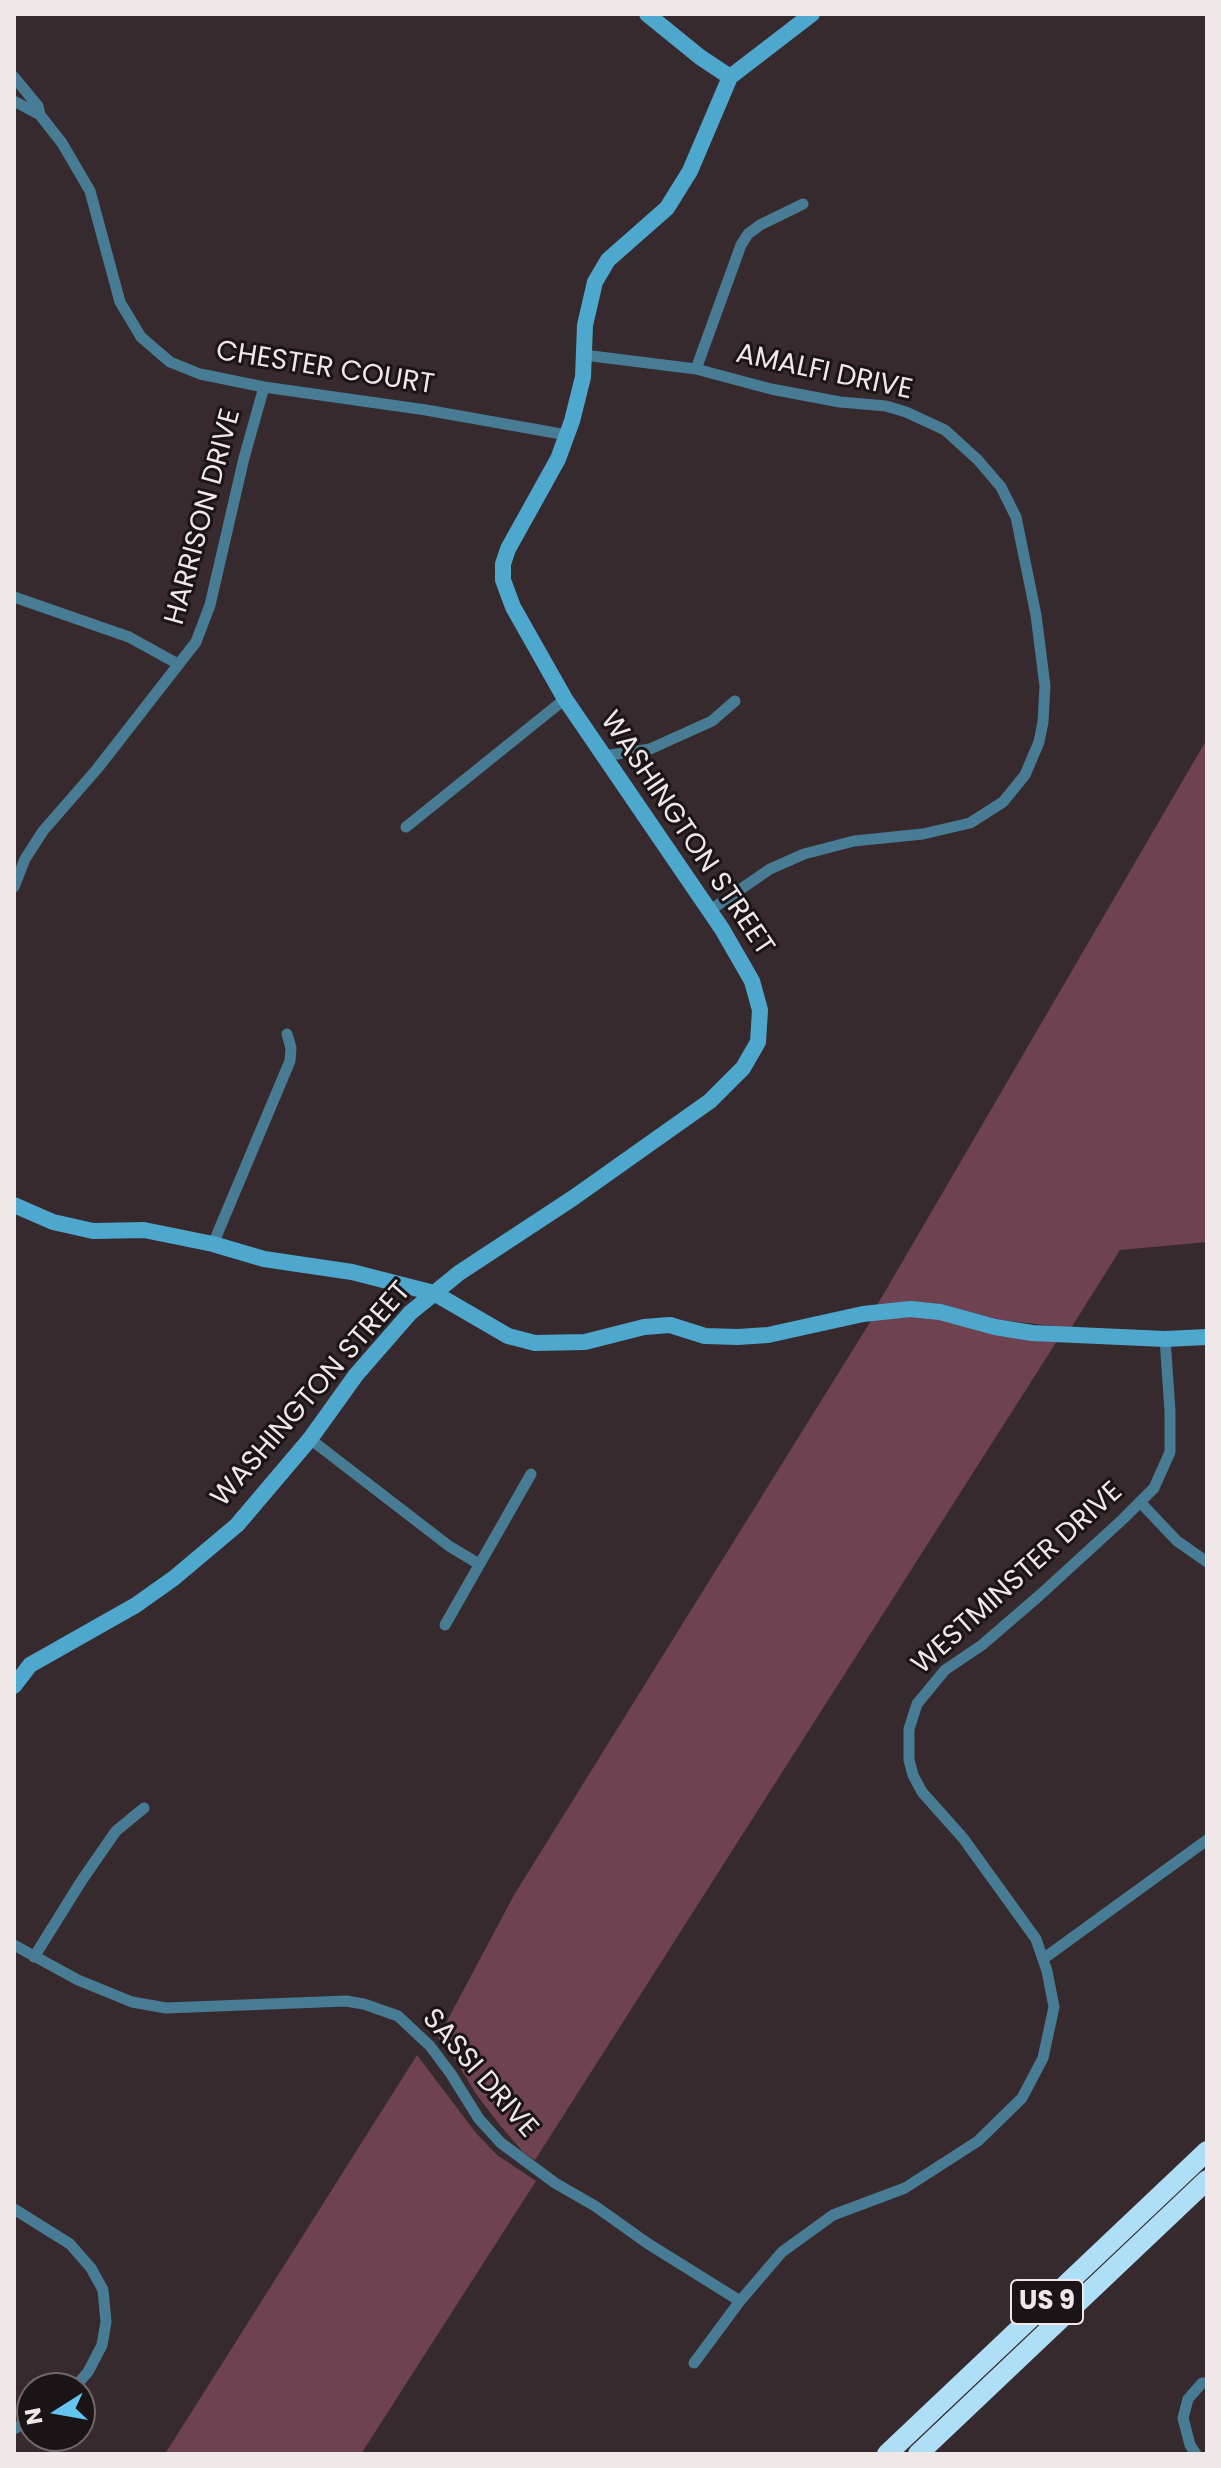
<!DOCTYPE html>
<style>
body{margin:0}
#map{position:relative;width:1221px;height:2468px;overflow:hidden;background:#372a2e;font-family:Poppins,sans-serif}
canvas{display:block}
.frame{position:absolute;inset:0;border:16px solid #f0e7e9;pointer-events:none}
.north{position:absolute;left:16px;top:2372px;width:80px;height:80px;box-sizing:border-box;background:#1a1416;border:2px solid #70686a;border-radius:50%;rotate:259deg;font-size:22px;font-weight:700;line-height:32px;text-align:center;color:#f0e7e9}
.north::after{content:'';display:block;margin:auto;width:28px;height:36px;background:#64c5ee;clip-path:polygon(50% 0,100% 100%,50% 72%,0 100%)}
</style>
<div id="map">
<canvas width="1221" height="2468"></canvas>
<div class="frame"></div>
<div class="north">N</div>
</div>
<script>
const c = document.querySelector('canvas').getContext('2d');
c.lineJoin = 'round';
function fillPath(path, color) {
  c.fillStyle = color;
  c.fill(path, 'evenodd');
}
function shape(rows) {
  const path = new Path2D();
  for (const r of rows) {
    path.moveTo(r[0], r[1]);
    for (let i = 2; i < r.length; i += 2) path.lineTo(r[i], r[i + 1]);
  }
  return path;
}
function stroke(path, color, width, dash) {
  c.strokeStyle = color;
  c.lineWidth = width;
  c.lineCap = dash ? 'butt' : 'round';
  c.setLineDash(dash || []);
  c.stroke(path);
}
function write(font, color, halo, rows, align = 'center') {
  c.font = font + ' Poppins,sans-serif';
  c.lineWidth = 6;
  c.setLineDash([]);
  c.textBaseline = 'middle';
  c.strokeStyle = halo;
  c.fillStyle = color;
  for (const [text, x, y, turn = 0] of rows) {
    c.save();
    c.translate(x, y);
    c.rotate((+turn || 0) * Math.PI / 180);
    c.textAlign = isNaN(turn) ? turn : align;
    if (halo) c.strokeText(text, 0, 0);
    c.fillText(text, 0, 0);
    c.restore();
  }
}
const green = shape([
 [1207,739,1207,1242,1120,1250,1071,1328,1001,1320,937,1304,919,1303,876,1307],
 [887,1317,928,1317,1057,1341,535,2160,523,2152,499,2124,476,2094,453,2056,438,2038,514,1895,872,1319],
 [417,2055,476,2133,497,2155,536,2181,361,2454,165,2454]
]);
const street = shape([
 [14,77,38,106,40,115],
 [14,101,40,115,62,143,90,191,120,302,141,337,170,362,200,374,264,387,426,410,567,435],
 [584,355,696,369,771,389,840,402,886,406,906,412,945,430,978,460,1001,487,1016,517,1036,615,1045,686,1043,722,1039,742,1025,775,1003,802,970,823,923,834,854,841,804,854,770,869,709,911],
 [696,369,741,245,748,234,760,225,803,204],
 [14,597,129,637,178,664],
 [604,756,650,749,712,721,735,701],
 [406,827,565,699],
 [14,887,25,859,43,831,97,769,196,642,210,605,244,458,264,387],
 [213,1244,290,1061,291,1048,287,1034],
 [310,1439,449,1546,479,1564],
 [1140,1502,1177,1541,1207,1562],
 [445,1625,531,1474],
 [14,1945,78,1980,132,2002,166,2008,346,2001,364,2004,398,2016,430,2046,451,2074,479,2119,501,2143,555,2183,595,2206,647,2243,740,2301],
 [34,1957,82,1880,116,1831,144,1808],
 [1043,1959,1207,1840],
 [14,2209,70,2244,91,2268,103,2290,106,2322,102,2345,88,2372,74,2388],
 [694,2363,740,2301,782,2252,833,2215,905,2188,978,2141,1022,2098,1043,2058,1054,2007,1047,1971,1036,1939,963,1838,922,1792,913,1775,909,1760,909,1729,917,1704,945,1670,982,1645,1040,1595,1123,1519,1154,1488,1170,1452,1170,1411,1165,1339],
 [14,2429,32,2419],
 [1196,2454,1190,2445,1183,2418,1188,2399,1202,2383,1207,2383]
]);
const secondary = shape([
 [647,14,700,57,730,77],
 [730,77,812,14],
 [14,1205,53,1222,93,1231,144,1230,213,1244,264,1259,352,1272,434,1293,508,1336,535,1343,585,1342,644,1327,670,1325,705,1336,738,1337,768,1335,863,1314,910,1309,940,1312,995,1327,1032,1333,1165,1339,1207,1337],
 [14,1686,30,1665,136,1605,174,1578,237,1525,310,1439,356,1375,410,1313,459,1273,573,1198,710,1101,743,1068,758,1042,760,1010,752,981,722,929,565,699,513,607,503,580,503,564,508,549,558,459,572,421,583,377,585,325,595,282,608,260,667,208,690,171,730,77]
]);
const highway = shape([
 [887,2454,1207,2151],
 [918,2454,1207,2180]
]);
const shields = [
 [1047,2302,72]
];
const shieldNames = [
 ["US 9",1047,2302]
];
const streetNames = [
 ["CHESTER COURT",325,369,9],
 ["AMALFI DRIVE",824,373,12],
 ["HARRISON DRIVE",204,517,-75],
 ["WASHINGTON STREET",686,834,56],
 ["WASHINGTON STREET",312,1395,-49],
 ["WESTMINSTER DRIVE",1018,1579,-42],
 ["SASSI DRIVE",479,2074,49]
];
fillPath(green, '#6e4250');
stroke(street, '#477c94', 11);
stroke(secondary, '#4ea8ce', 16);
stroke(highway, '#aedff6', 20);
for (const [x, y, w] of shields) {
  const box = new Path2D();
  box.roundRect(x - w / 2, y - 22, w, 44, 6);
  c.fillStyle = '#1a1416';
  c.fill(box);
  stroke(box, '#f0e7e9', 2);
}
write('bold 26px', '#f0e7e9', null, shieldNames);
write('28px', '#f0e7e9', '#1a1416', streetNames);
</script>
